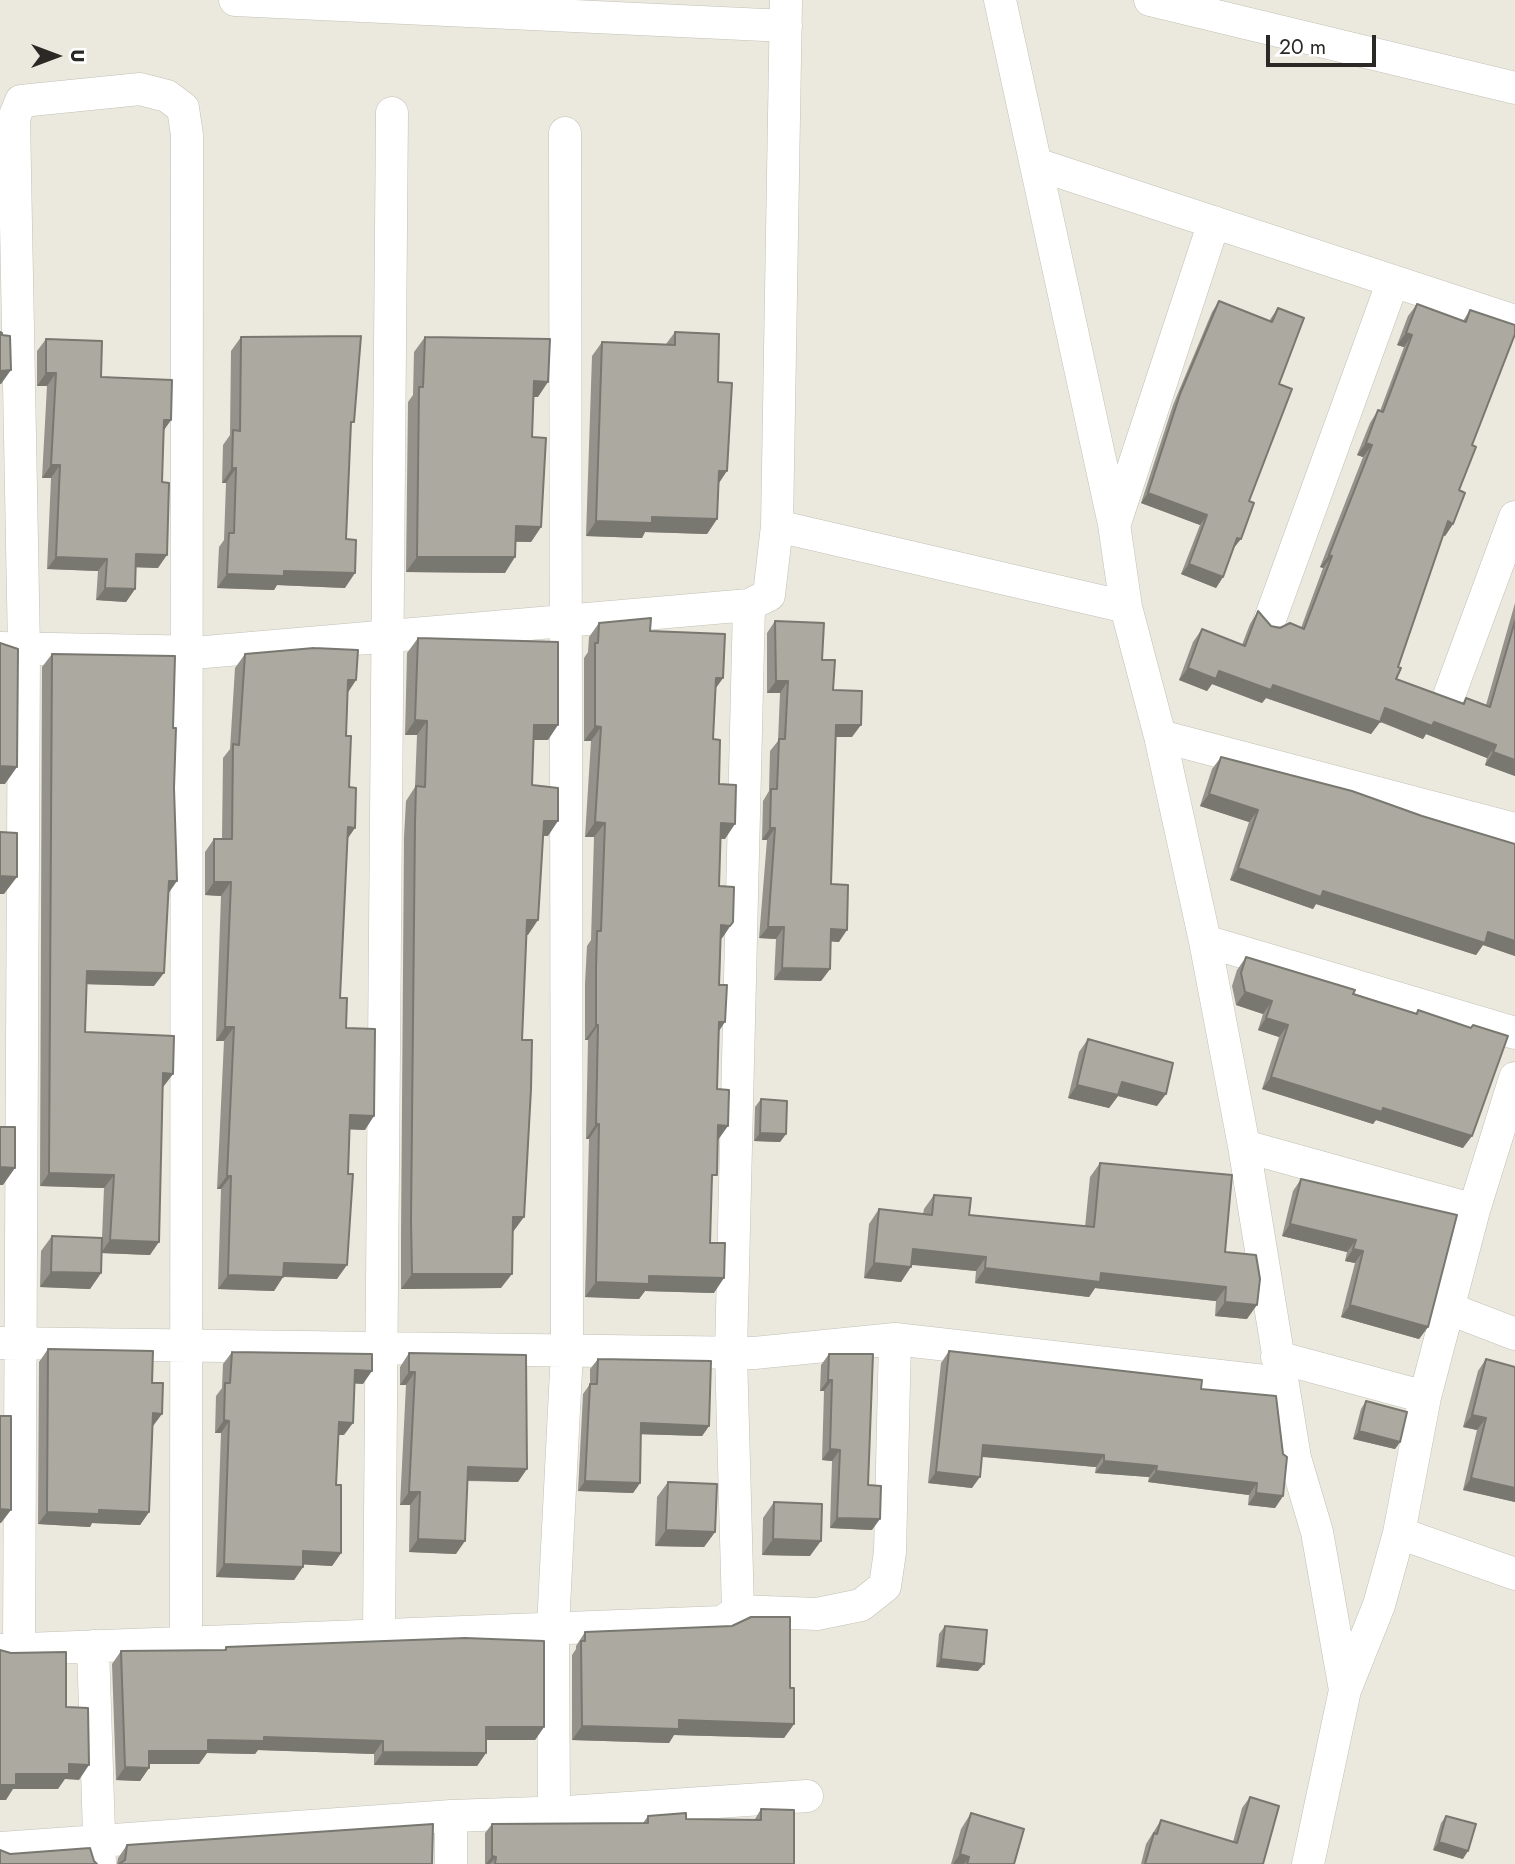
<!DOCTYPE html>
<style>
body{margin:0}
#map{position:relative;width:1515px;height:1864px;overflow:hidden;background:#ebe8de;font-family:Jost,sans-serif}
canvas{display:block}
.north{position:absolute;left:21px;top:21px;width:70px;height:70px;-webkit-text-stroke:5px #fff;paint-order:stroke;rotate:90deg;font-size:19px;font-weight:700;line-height:28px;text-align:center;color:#2a2925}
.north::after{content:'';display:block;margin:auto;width:24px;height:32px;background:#2a2925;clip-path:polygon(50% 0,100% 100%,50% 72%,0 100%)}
.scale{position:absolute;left:1266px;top:35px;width:110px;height:32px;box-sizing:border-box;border:4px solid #2a2925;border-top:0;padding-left:9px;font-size:21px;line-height:24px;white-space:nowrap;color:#2a2925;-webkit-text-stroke:5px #fff;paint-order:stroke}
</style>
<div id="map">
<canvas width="1515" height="1864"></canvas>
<div class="north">U</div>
<div class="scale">20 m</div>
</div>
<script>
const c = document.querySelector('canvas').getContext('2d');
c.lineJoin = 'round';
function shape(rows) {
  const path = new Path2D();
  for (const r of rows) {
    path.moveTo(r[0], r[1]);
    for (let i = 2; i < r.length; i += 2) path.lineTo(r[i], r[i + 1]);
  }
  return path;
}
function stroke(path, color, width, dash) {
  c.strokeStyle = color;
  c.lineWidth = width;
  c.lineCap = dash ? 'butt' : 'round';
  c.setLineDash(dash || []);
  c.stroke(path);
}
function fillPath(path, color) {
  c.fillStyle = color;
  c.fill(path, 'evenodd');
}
const minor = shape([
 [235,0,786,26],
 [1000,0,1114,524,1126,607,1160,736,1205,941,1244,1146,1295,1458,1317,1532,1345,1690],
 [1150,0,1515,88],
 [1036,164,1515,321],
 [1115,523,1214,222],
 [777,526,1126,607],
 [1269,622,1393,281],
 [0,648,205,652,749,605,769,595,777,526,786,0],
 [1450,693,1515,517],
 [1160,736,1515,829],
 [1205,941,1515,1033],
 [1244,1146,1474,1210],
 [1450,1309,1515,1334],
 [0,1343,754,1353,895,1339,1282,1383],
 [1277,1357,1425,1397],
 [1399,1533,1515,1574],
 [738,1611,731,1353,749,605],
 [379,1634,392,113],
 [93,1646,100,1864],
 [0,1650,722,1622,738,1611,817,1614,861,1605,885,1586,890,1552,895,1339],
 [19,1650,24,649,14,118,21,101,140,89,167,96,183,108,187,135,186,1642],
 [554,1812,553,1627,567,1351,565,133],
 [451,1816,451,1864],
 [0,1848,451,1816,567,1812,807,1796],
 [1308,1864,1345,1690,1379,1605,1399,1533,1425,1397,1474,1210,1515,1078]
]);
const wall = shape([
 [1219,301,1269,321,1278,308,1279,384,1249,501,1223,577,1216,588,1181,574,1200,525,1141,503,1173,405,1212,312],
 [1417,304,1463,321,1470,310,1472,445,1459,490,1453,524,1445,536,1443,535,1398,667,1396,679,1463,703,1466,698,1486,705,1515,603,1515,776,1485,765,1487,758,1426,734,1423,739,1380,722,1371,734,1266,698,1262,703,1212,684,1207,691,1179,680,1193,642,1202,629,1242,645,1250,624,1258,611,1271,626,1301,628,1323,568,1320,567,1363,457,1357,455,1370,423,1378,410,1380,411,1404,347,1397,345,1408,316],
 [675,332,719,483,717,519,707,534,645,532,642,538,586,536,592,356,602,342,666,344],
 [241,337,351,426,346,539,345,588,277,585,274,590,217,588,219,547,224,540,226,483,222,483,223,445,230,435,231,351],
 [425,337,538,397,533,397,532,437,541,527,531,542,516,542,505,573,406,572,408,402,413,395,414,352],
 [46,339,101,377,171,420,164,429,158,568,136,567,135,589,126,602,96,600,98,571,47,569,51,478,42,478,47,386,37,386,37,351],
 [775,621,822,660,852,737,836,737,831,884,839,942,831,941,830,969,821,981,774,980,776,939,759,938,767,840,762,840,763,801,769,791,770,751,778,741,780,693,767,693,767,633],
 [599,623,650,631,723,678,716,688,713,739,725,839,721,839,719,886,721,939,717,1089,718,1140,712,1182,710,1243,714,1293,645,1291,639,1299,585,1297,589,1139,586,1139,588,1040,585,1040,585,984,587,946,591,940,594,837,585,837,591,741,584,741,584,658,588,652,589,637],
 [418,638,548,740,534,740,532,785,548,836,543,836,528,935,526,935,513,1232,501,1288,401,1289,401,1236,404,837,406,801,415,787,417,735,405,735,407,653],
 [52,654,168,894,154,986,87,984,85,1032,173,1074,163,1087,150,1255,102,1253,101,1273,90,1289,40,1287,41,1251,52,1236,102,1238,104,1188,40,1186,42,667],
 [245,654,356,680,347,693,346,736,347,839,340,998,365,1130,349,1129,337,1279,283,1277,274,1291,218,1289,221,1189,217,1189,224,1041,216,1041,221,896,205,895,205,852,214,839,222,839,223,758,230,749,235,668],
 [1221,757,1515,844,1515,956,1483,945,1476,955,1316,904,1313,909,1230,880,1249,822,1200,806,1212,769],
 [1246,957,1416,1014,1418,1010,1470,1028,1473,1025,1463,1148,1376,1120,1373,1124,1262,1089,1279,1037,1258,1030,1263,1014,1236,1005,1232,986,1237,970],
 [1088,1039,1157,1106,1118,1096,1109,1108,1068,1098,1079,1052],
 [761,1099,786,1134,780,1142,754,1141,755,1107],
 [1100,1163,1225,1252,1247,1319,1215,1316,1216,1301,1095,1288,1089,1297,975,1283,976,1271,911,1264,901,1282,864,1278,869,1224,879,1209,923,1214,924,1209,934,1195,969,1215,1085,1227,1090,1177],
 [1301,1179,1457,1215,1428,1327,1419,1339,1341,1317,1355,1263,1345,1261,1347,1252,1282,1236,1293,1191],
 [48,1349,152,1383,153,1426,149,1512,140,1525,92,1523,90,1527,38,1524,39,1362],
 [949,1351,1201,1389,1283,1496,1275,1508,1248,1505,1249,1495,1148,1482,1149,1477,1095,1473,1096,1467,982,1457,972,1488,928,1483,941,1363],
 [232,1352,363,1384,354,1383,344,1435,338,1435,336,1485,341,1553,332,1566,303,1564,303,1567,294,1580,216,1577,221,1433,215,1433,216,1396,222,1388,223,1364],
 [409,1353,518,1482,467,1481,456,1554,409,1552,410,1505,400,1505,406,1385,400,1385,400,1367],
 [829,1354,868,1485,872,1530,830,1528,832,1461,822,1460,824,1391,820,1391,821,1365],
 [598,1359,709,1426,702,1436,641,1434,640,1483,633,1493,578,1491,583,1394,590,1384,590,1369],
 [1486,1359,1515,1502,1463,1490,1477,1430,1463,1427,1478,1371],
 [1366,1401,1400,1442,1395,1449,1353,1439,1361,1409],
 [668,1482,715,1532,704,1547,655,1546,657,1497],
 [774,1502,810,1556,762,1555,763,1518],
 [945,1626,978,1671,936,1667,939,1634],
 [585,1632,790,1688,794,1724,784,1738,674,1735,669,1743,572,1740,572,1655,576,1649,576,1646],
 [226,1647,544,1727,535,1740,486,1740,486,1753,477,1766,374,1765,374,1754,258,1750,255,1754,207,1753,199,1764,149,1764,149,1768,140,1781,116,1780,112,1664,121,1651,224,1650],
 [1250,1797,1263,1864,1141,1864,1146,1844,1161,1820,1233,1842,1242,1808],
 [761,1809,794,1864,485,1864,485,1833,492,1824,643,1823,648,1816,686,1819,755,1819],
 [971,1813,1014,1864,951,1864,961,1829],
 [1446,1816,1463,1859,1433,1850,1441,1823],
 [127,1845,432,1864,117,1864,118,1858]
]);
const shadedWall = shape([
 [1406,333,1412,335,1404,347,1397,345],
 [11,370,1,384,0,384,0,371],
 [46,373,56,373,47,386,37,386],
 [534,381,548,382,538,397,523,397],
 [164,420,171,420,162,433],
 [1366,443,1372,445,1363,457,1357,455],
 [51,465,60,465,51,478,42,478],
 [232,468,236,468,226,483,222,483],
 [719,471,727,471,717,486],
 [1148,493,1207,515,1200,525,1141,503],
 [652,517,717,519,707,534,645,532,642,538,586,536,596,521],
 [1448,521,1453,524,1445,536,1439,534],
 [516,526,541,527,531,542,506,541],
 [1237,538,1241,539,1233,549],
 [136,554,167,555,158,568,127,567],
 [1329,555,1332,556,1323,568,1320,567],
 [56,557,107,559,98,571,47,569],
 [417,557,515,557,505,573,406,572],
 [1189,564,1223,577,1216,588,1181,574],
 [284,571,355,573,345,588,277,585,274,590,217,588,227,574],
 [105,588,135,589,126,602,96,600],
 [1188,668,1219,671,1273,685,1380,722,1371,734,1266,698,1262,703,1212,684,1207,691,1179,680],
 [716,678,723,678,712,693],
 [348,680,356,680,347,694],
 [776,681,788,681,780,693,767,693],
 [1385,708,1434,722,1496,745,1487,758,1426,734,1423,739,1377,720],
 [415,720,427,721,417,735,405,735],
 [534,725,558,725,548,740,524,740],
 [836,725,861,725,852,737,828,737],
 [595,726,601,727,591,741,584,741],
 [1493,752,1515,761,1515,776,1485,765],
 [0,766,17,767,5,784,0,784],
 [1209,794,1258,810,1249,822,1200,806],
 [544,821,558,821,548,836,534,835],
 [595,822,605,823,594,837,585,837],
 [721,823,735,824,725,839,711,838],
 [348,827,355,828,346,841],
 [770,828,775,828,767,840,762,840],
 [1238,868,1323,891,1488,932,1515,941,1515,956,1483,945,1476,955,1316,904,1313,909,1230,880],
 [0,876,17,877,4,894,0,894],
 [169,881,177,881,168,894],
 [214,882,231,882,221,896,205,895],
 [527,920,538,920,528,935,516,935],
 [733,922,723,937,720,940,721,925],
 [768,927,784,927,776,939,759,938],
 [831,929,847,930,839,942,823,941],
 [782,968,830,969,821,981,774,980],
 [87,971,164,973,154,986,78,984],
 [1245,992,1272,1001,1263,1014,1236,1005],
 [1266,1018,1288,1025,1279,1037,1258,1030],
 [719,1022,725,1022,715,1037],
 [596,1025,598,1025,588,1040,585,1040],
 [225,1027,234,1027,224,1041,216,1041],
 [163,1073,173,1074,163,1087,154,1087],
 [1271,1077,1383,1108,1472,1136,1463,1148,1376,1120,1373,1124,1262,1089],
 [1122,1082,1166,1094,1157,1106,1118,1096,1109,1108,1068,1098,1077,1085],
 [350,1115,374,1116,365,1130,340,1129],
 [596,1124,599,1124,589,1139,586,1139],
 [718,1125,728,1126,718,1140],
 [760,1133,786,1134,780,1142,754,1141],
 [0,1167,15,1168,3,1185,0,1185],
 [49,1173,114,1175,104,1188,40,1186],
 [227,1176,231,1176,221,1189,217,1189],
 [513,1217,524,1217,513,1232],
 [1290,1224,1356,1240,1347,1252,1282,1236],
 [110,1240,159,1242,150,1255,101,1253],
 [913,1249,986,1257,976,1271,902,1264],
 [1353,1249,1363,1251,1355,1263,1345,1261],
 [284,1263,347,1265,337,1279,274,1276],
 [874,1263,911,1267,901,1282,864,1278],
 [985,1268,1101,1273,1226,1287,1216,1301,1095,1288,1089,1297,975,1283],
 [51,1272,101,1273,90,1289,40,1287],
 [412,1274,512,1274,501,1288,401,1289],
 [228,1275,283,1277,274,1291,218,1289],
 [649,1276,724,1278,714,1293,645,1291,639,1299,585,1297,596,1282],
 [1225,1302,1257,1305,1247,1319,1215,1316],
 [1350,1305,1428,1327,1419,1339,1341,1317],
 [355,1370,372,1371,363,1384,346,1383],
 [409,1372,415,1372,406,1385,400,1385],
 [828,1380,832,1380,824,1391,820,1391],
 [153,1413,162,1414,153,1426,144,1426],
 [1472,1415,1486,1418,1477,1430,1463,1427],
 [224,1420,229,1421,221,1433,215,1433],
 [339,1422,353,1423,344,1435,330,1435],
 [641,1423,709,1426,702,1436,634,1434],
 [1359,1431,1400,1442,1395,1449,1353,1439],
 [983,1445,1104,1455,1096,1467,975,1456],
 [830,1449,840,1450,832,1461,822,1460],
 [1104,1461,1157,1466,1149,1477,1095,1473],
 [468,1467,527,1469,518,1482,458,1480],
 [1156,1471,1257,1483,1249,1495,1148,1482],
 [936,1472,980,1477,972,1488,928,1483],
 [1471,1478,1515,1488,1515,1502,1463,1490],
 [585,1481,640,1483,633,1493,578,1491],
 [409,1492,420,1492,410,1505,400,1505],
 [1256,1493,1283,1496,1275,1508,1248,1505],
 [0,1509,11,1510,1,1523,0,1523],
 [99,1510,149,1512,140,1525,92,1523,90,1527,38,1524,47,1512],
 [837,1518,880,1519,872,1530,830,1528],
 [666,1530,715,1532,704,1547,655,1546],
 [418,1539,465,1541,456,1554,409,1552],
 [773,1539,821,1541,810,1556,762,1555],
 [303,1551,341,1553,332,1566,294,1564],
 [224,1564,303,1567,294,1580,216,1577],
 [941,1659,984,1664,978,1671,936,1667],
 [679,1720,794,1724,784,1738,674,1735,669,1743,572,1740,582,1726],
 [486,1727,544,1727,535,1740,477,1740],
 [264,1737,383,1741,374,1754,258,1750,255,1754,207,1753,199,1764,140,1764,149,1751,208,1740],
 [383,1752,486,1753,477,1766,374,1765],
 [69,1764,89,1765,79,1780,65,1779,58,1789,13,1789,6,1800,0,1800,0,1785,16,1774],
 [125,1767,149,1768,140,1781,116,1780],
 [1439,1842,1468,1851,1463,1859,1433,1850],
 [960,1854,969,1857,964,1864,953,1864],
 [492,1856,496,1857,490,1864,486,1864]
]);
const building = shape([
 [1219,301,1272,322,1278,308,1304,318,1279,384,1292,389,1249,501,1254,503,1241,539,1237,538,1223,577,1189,564,1207,515,1148,493,1180,394,1219,301],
 [1417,304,1466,322,1470,310,1515,325,1515,334,1472,445,1476,447,1459,490,1465,493,1453,524,1448,521,1398,667,1401,668,1396,679,1464,704,1466,698,1490,707,1515,621,1515,760,1493,752,1496,745,1434,722,1432,726,1385,708,1380,722,1273,685,1271,690,1219,671,1216,679,1188,668,1202,629,1245,646,1258,611,1271,626,1280,628,1290,623,1304,629,1332,556,1329,555,1372,445,1366,443,1378,410,1383,412,1412,335,1406,333,1417,304],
 [0,332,2,333,2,335,10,336,11,370,0,371,0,332],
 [675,332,719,334,718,382,732,383,727,471,719,471,717,519,652,517,652,523,596,521,602,342,675,345,675,332],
 [361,336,354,422,351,422,346,539,356,540,355,573,284,571,284,576,227,574,229,533,234,533,236,468,232,468,233,430,240,431,241,337,361,336],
 [425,337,550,339,548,382,534,381,532,437,546,438,541,527,516,526,515,557,417,557,419,387,423,387,425,337],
 [46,339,102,341,101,377,172,380,171,420,164,420,162,482,169,483,167,555,136,554,135,589,105,588,107,559,56,557,60,465,51,465,56,373,46,373,46,339],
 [651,618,650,631,725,634,723,678,716,678,713,739,720,740,719,784,736,785,735,824,721,823,719,886,734,887,733,922,730,926,721,925,719,985,727,985,725,1022,719,1022,717,1089,729,1090,728,1126,718,1125,717,1175,712,1175,710,1243,725,1243,724,1278,649,1276,649,1284,596,1282,599,1124,596,1124,598,1025,596,1025,596,969,597,931,601,931,605,823,595,822,601,727,595,726,595,643,598,643,599,623,651,618],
 [775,621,824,623,822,660,835,660,833,690,862,691,861,725,836,725,831,884,848,885,847,930,831,929,830,969,782,968,784,927,768,927,775,828,770,828,771,789,777,789,779,739,785,739,788,681,776,681,775,621],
 [418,638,558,642,558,725,534,725,532,785,558,788,558,821,544,821,538,920,527,920,522,1040,532,1040,531,1089,524,1217,513,1217,512,1274,412,1274,411,1221,415,822,416,786,425,787,427,721,415,720,418,638],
 [0,643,18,649,17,767,0,766,0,643],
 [314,648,358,650,356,680,348,680,346,736,351,736,349,787,356,788,355,828,348,827,340,998,347,998,346,1028,375,1029,374,1116,350,1115,348,1174,353,1174,347,1265,284,1263,283,1277,228,1275,231,1176,227,1176,234,1027,225,1027,231,882,214,882,214,839,232,839,233,744,239,745,245,654,314,648],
 [52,654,175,656,173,728,176,728,174,788,177,881,169,881,164,973,87,971,85,1032,174,1036,173,1074,163,1073,159,1242,110,1240,114,1175,49,1173,52,654],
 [1221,757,1352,791,1422,816,1515,844,1515,941,1488,932,1485,943,1323,891,1321,897,1238,868,1258,810,1209,794,1221,757],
 [0,832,17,833,17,877,0,876,0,832],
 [1246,957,1355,990,1353,994,1417,1014,1418,1010,1471,1028,1473,1025,1508,1036,1472,1136,1383,1108,1382,1112,1271,1077,1288,1025,1266,1018,1272,1001,1245,992,1241,973,1246,957],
 [1088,1039,1173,1063,1166,1094,1122,1082,1118,1095,1077,1085,1088,1039],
 [761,1099,787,1101,786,1134,760,1133,761,1099],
 [0,1127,15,1127,15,1168,0,1167,0,1127],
 [1100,1163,1232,1175,1225,1252,1256,1255,1260,1279,1257,1305,1225,1302,1226,1287,1101,1273,1100,1282,985,1268,986,1257,913,1249,911,1267,874,1263,879,1209,932,1215,934,1195,971,1198,969,1215,1094,1227,1100,1163],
 [1301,1179,1457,1215,1428,1327,1350,1305,1363,1251,1353,1249,1356,1240,1290,1224,1301,1179],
 [52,1236,102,1238,101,1273,51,1272,52,1236],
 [48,1349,153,1351,152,1383,163,1383,162,1414,153,1413,149,1512,99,1510,99,1514,47,1512,48,1349],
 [949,1351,1202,1380,1201,1389,1276,1396,1283,1454,1287,1457,1283,1496,1256,1493,1257,1483,1156,1471,1157,1466,1104,1461,1104,1455,983,1445,980,1477,936,1472,949,1351],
 [232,1352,372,1354,372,1371,355,1370,353,1423,339,1422,336,1485,341,1485,341,1553,303,1551,303,1567,224,1564,229,1421,224,1420,225,1383,230,1383,232,1352],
 [409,1353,526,1355,527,1469,468,1467,465,1541,418,1539,420,1492,409,1492,415,1372,409,1372,409,1353],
 [829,1354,873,1354,868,1485,881,1486,880,1519,837,1518,840,1450,830,1449,832,1380,828,1380,829,1354],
 [598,1359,711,1361,709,1426,641,1423,640,1483,585,1481,590,1384,597,1384,598,1359],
 [1486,1359,1515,1367,1515,1488,1471,1478,1486,1418,1472,1415,1486,1359],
 [1366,1401,1407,1412,1400,1442,1359,1431,1366,1401],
 [0,1416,11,1416,11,1510,0,1509,0,1416],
 [668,1482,717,1484,715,1532,666,1530,668,1482],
 [774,1502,822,1504,821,1541,773,1539,774,1502],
 [751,1617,790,1617,790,1688,794,1688,794,1724,679,1720,679,1729,582,1726,581,1641,585,1641,585,1632,732,1626,751,1617],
 [945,1626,987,1630,984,1664,941,1659,945,1626],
 [465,1638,544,1641,544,1727,486,1727,486,1753,383,1752,383,1741,264,1737,264,1741,208,1740,208,1751,149,1751,149,1768,125,1767,121,1651,226,1650,226,1647,465,1638],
 [0,1650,11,1653,66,1652,66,1707,88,1708,89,1765,69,1764,69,1774,16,1774,16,1785,0,1785,0,1650],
 [1250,1797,1279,1806,1263,1864,1145,1864,1154,1833,1157,1834,1161,1820,1237,1843,1250,1797],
 [761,1809,794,1810,794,1864,495,1864,496,1857,492,1856,492,1824,648,1823,648,1816,686,1813,686,1819,761,1820,761,1809],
 [971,1813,1024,1829,1014,1864,967,1864,969,1857,960,1854,971,1813],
 [1446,1816,1476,1824,1468,1851,1439,1842,1446,1816],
 [433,1824,432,1864,119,1864,125,1860,127,1845,433,1824],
 [90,1848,94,1861,97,1864,0,1864,0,1850,10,1854,90,1848]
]);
stroke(minor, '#c2c0b5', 33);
stroke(minor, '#fff', 32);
fillPath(wall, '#94928a');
fillPath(shadedWall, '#787770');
fillPath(building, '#acaaa0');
stroke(building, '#787770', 2);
</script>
